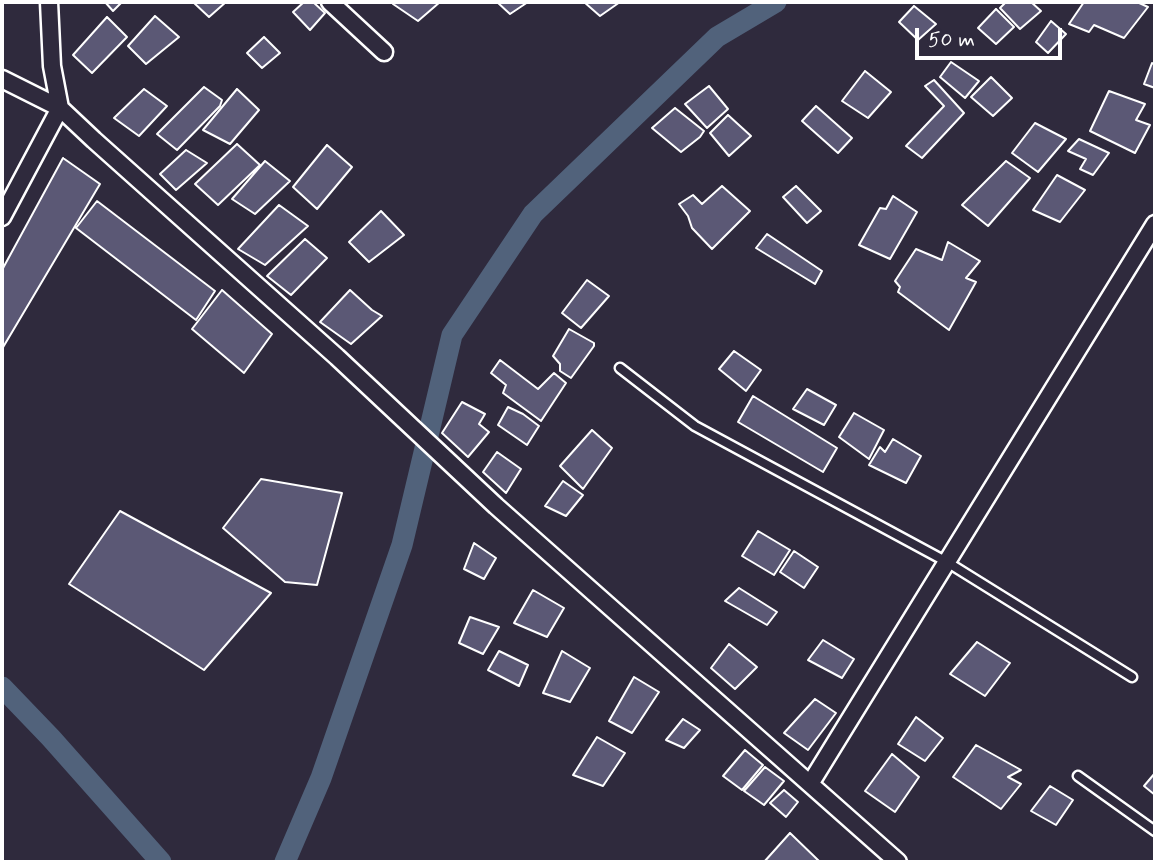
<!DOCTYPE html>
<style>
body{margin:0}
#map{position:relative;width:1157px;height:864px;overflow:hidden;background:#2f2a3d;font-family:Mynerve,sans-serif}
canvas{display:block}
.frame{position:absolute;inset:0;border:4px solid #fff;pointer-events:none}
.scale{position:absolute;left:915px;top:28px;width:147px;height:32px;box-sizing:border-box;border:4px solid #fff;border-top:0;padding-left:9px;font-size:21px;line-height:24px;white-space:nowrap;color:#fff;-webkit-text-stroke:5px #2f2a3d;paint-order:stroke}
</style>
<div id="map">
<canvas width="1157" height="864"></canvas>
<div class="frame"></div>
<div class="scale">50 m</div>
</div>
<script>
const c = document.querySelector('canvas').getContext('2d');
c.lineJoin = 'round';
function shape(rows) {
  const path = new Path2D();
  for (const r of rows) {
    path.moveTo(r[0], r[1]);
    for (let i = 2; i < r.length; i += 2) path.lineTo(r[i], r[i + 1]);
  }
  return path;
}
function stroke(path, color, width, dash) {
  c.strokeStyle = color;
  c.lineWidth = width;
  c.lineCap = dash ? 'butt' : 'round';
  c.setLineDash(dash || []);
  c.stroke(path);
}
function fillPath(path, color) {
  c.fillStyle = color;
  c.fill(path, 'evenodd');
}
const canal = shape([
 [2,687,51,738,161,862],
 [285,862,321,778,402,545,452,335,533,214,717,37,776,2]
]);
const building = shape([
 [105,2,122,2,113,11,105,2],
 [193,2,226,2,209,17,193,2],
 [304,2,313,2,325,13,310,30,293,12,304,2],
 [396,2,440,2,418,21,393,4,396,2],
 [497,2,528,2,510,14,497,2],
 [584,2,620,2,600,16,584,2],
 [1006,2,1031,2,1041,11,1020,29,1000,8,1006,2],
 [1084,2,1137,2,1148,7,1124,38,1094,25,1089,32,1069,24,1084,2],
 [914,6,936,24,918,40,899,22,914,6],
 [996,9,1014,27,996,44,978,28,996,9],
 [155,16,179,37,146,64,128,46,155,16],
 [107,17,127,37,92,73,73,55,107,17],
 [1051,21,1066,34,1048,53,1036,42,1051,21],
 [264,37,280,53,262,68,247,53,264,37],
 [951,62,979,81,965,98,940,77,951,62],
 [1152,63,1155,65,1155,88,1144,84,1152,63],
 [865,71,891,92,868,118,842,101,865,71],
 [991,77,1012,98,993,116,971,97,991,77],
 [934,80,964,113,922,158,906,146,944,106,925,86,934,80],
 [709,86,728,109,707,128,685,104,709,86],
 [204,87,222,100,220,106,177,150,157,134,204,87],
 [144,89,167,106,139,136,114,118,144,89],
 [237,89,259,110,230,144,203,130,237,89],
 [1109,91,1145,104,1136,120,1150,125,1135,153,1090,131,1109,91],
 [816,106,852,138,838,153,802,121,816,106],
 [675,108,704,131,700,137,681,152,652,128,675,108],
 [728,115,751,136,729,156,710,133,728,115],
 [1035,123,1066,139,1038,172,1012,153,1035,123],
 [1079,139,1109,153,1093,175,1080,169,1086,159,1068,151,1079,139],
 [237,144,260,165,218,205,195,184,237,144],
 [327,145,352,167,317,209,293,187,327,145],
 [186,150,207,163,176,190,160,174,186,150],
 [63,158,100,184,2,349,2,270,63,158],
 [265,161,290,181,255,214,232,199,265,161],
 [1006,161,1030,178,988,226,962,205,1006,161],
 [1057,175,1085,190,1060,222,1033,210,1057,175],
 [722,186,750,211,712,249,692,228,688,216,679,204,693,195,702,204,722,186],
 [796,186,821,211,807,223,783,197,796,186],
 [893,196,917,212,890,259,859,245,880,208,886,209,893,196],
 [97,201,215,291,196,320,76,228,97,201],
 [279,205,308,226,265,265,238,249,279,205],
 [381,211,404,235,369,262,349,242,381,211],
 [767,234,822,271,815,284,756,248,767,234],
 [305,239,327,258,291,295,267,276,305,239],
 [948,242,980,261,966,278,976,282,949,330,898,292,900,287,895,281,916,249,942,260,948,242],
 [587,280,609,296,581,328,562,313,587,280],
 [222,290,272,334,244,373,192,329,222,290],
 [350,290,372,310,382,316,351,344,320,322,350,290],
 [569,329,594,343,594,346,571,378,560,371,560,364,553,356,569,329],
 [734,351,761,370,746,391,719,369,734,351],
 [500,360,538,389,554,373,566,383,541,421,503,393,506,385,491,373,500,360],
 [807,389,836,405,824,425,793,409,807,389],
 [753,396,837,448,823,472,738,422,753,396],
 [462,402,485,414,479,424,489,432,468,457,442,433,462,402],
 [508,407,523,414,539,426,527,445,498,425,508,407],
 [854,413,884,430,869,459,839,437,854,413],
 [592,430,612,448,583,489,560,466,592,430],
 [893,439,921,456,906,483,869,465,880,447,885,452,893,439],
 [497,452,521,469,506,493,483,472,497,452],
 [261,479,342,493,317,585,285,582,223,528,261,479],
 [563,481,583,495,566,516,545,506,563,481],
 [120,511,271,593,204,670,69,584,120,511],
 [758,531,790,550,774,575,742,556,758,531],
 [474,543,496,558,484,579,464,569,474,543],
 [794,551,818,567,804,588,780,572,794,551],
 [739,588,777,612,767,625,725,601,739,588],
 [533,590,564,608,547,637,514,623,533,590],
 [470,617,499,627,483,654,459,643,470,617],
 [823,640,854,659,842,678,808,660,823,640],
 [977,642,1010,663,985,696,950,674,977,642],
 [729,644,757,667,735,689,711,668,729,644],
 [499,651,528,665,519,686,488,670,499,651],
 [562,651,590,668,570,702,543,693,562,651],
 [634,677,659,692,632,733,609,721,634,677],
 [815,699,836,713,808,750,784,733,815,699],
 [916,717,943,738,925,761,898,744,916,717],
 [683,719,700,730,684,748,666,740,683,719],
 [597,737,625,753,603,786,573,775,597,737],
 [976,745,1021,770,1008,777,1021,784,1001,809,953,777,976,745],
 [745,750,763,765,742,790,723,776,745,750],
 [892,754,919,777,895,812,865,791,892,754],
 [765,767,784,781,764,805,744,791,765,767],
 [1155,773,1155,795,1144,786,1155,773],
 [1050,786,1073,800,1056,825,1031,811,1050,786],
 [784,790,798,802,786,817,770,803,784,790],
 [790,833,820,862,764,862,790,833]
]);
const service = shape([
 [620,368,695,426,947,562,1132,677],
 [1078,776,1155,831]
]);
const minor = shape([
 [49,2,52,66,60,108,94,140,337,357,496,506,898,862],
 [330,2,384,52],
 [2,79,60,108,2,217],
 [810,784,1155,224]
]);
stroke(canal, '#51627b', 21);
fillPath(building, '#5b5875');
stroke(building, '#fff', 2);
stroke(service, '#fff', 13);
stroke(minor, '#fff', 21);
stroke(service, '#2f2a3d', 8);
stroke(minor, '#2f2a3d', 16);
</script>
